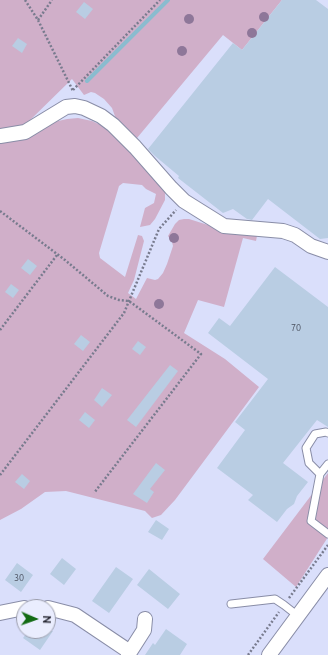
<!DOCTYPE html>
<style>
body{margin:0}
#map{position:relative;width:328px;height:655px;overflow:hidden;background:#dadffb;font-family:Ubuntu,sans-serif}
canvas{display:block}
.north{position:absolute;left:16px;top:599px;width:40px;height:40px;box-sizing:border-box;background:#eaedfe;border:1px solid #9b9dac;border-radius:50%;rotate:92deg;font-size:11px;font-weight:700;line-height:16px;text-align:center;color:#252631}
.north::after{content:'';display:block;margin:auto;width:14px;height:18px;background:#136b14;clip-path:polygon(50% 0,100% 100%,50% 72%,0 100%)}
</style>
<div id="map">
<canvas width="328" height="655"></canvas>
<div class="north">N</div>
</div>
<script>
const c = document.querySelector('canvas').getContext('2d');
c.lineJoin = 'round';
function fillPath(path, color) {
  c.fillStyle = color;
  c.fill(path, 'evenodd');
}
function shape(rows) {
  const path = new Path2D();
  for (const r of rows) {
    path.moveTo(r[0], r[1]);
    for (let i = 2; i < r.length; i += 2) path.lineTo(r[i], r[i + 1]);
  }
  return path;
}
function stroke(path, color, width, dash) {
  c.strokeStyle = color;
  c.lineWidth = width;
  c.lineCap = dash ? 'butt' : 'round';
  c.setLineDash(dash || []);
  c.stroke(path);
}
function write(font, color, halo, rows, align = 'center') {
  c.font = font + ' Ubuntu,sans-serif';
  c.lineWidth = 3;
  c.setLineDash([]);
  c.textBaseline = 'middle';
  c.strokeStyle = halo;
  c.fillStyle = color;
  for (const [text, x, y, turn = 0] of rows) {
    c.save();
    c.translate(x, y);
    c.rotate((+turn || 0) * Math.PI / 180);
    c.textAlign = isNaN(turn) ? turn : align;
    if (halo) c.strokeText(text, 0, 0);
    c.fillText(text, 0, 0);
    c.restore();
  }
}
const green = shape([
 [0,0,282,0,242,50,223,35,137,138,133,137,125,130,116,119,112,108,104,99,95,93,91,92,84,95,72,79,22,128,0,132],
 [78,118,92,121,109,129,165,190,165,200,155,219,150,225,140,227,145,208,154,203,156,194,146,189,142,185,123,183,119,186,99,253,100,258,125,277,138,235,142,236,144,241,134,280,128,293,136,299,147,278,155,280,158,279,163,273,167,264,173,246,172,242,168,236,175,224,179,220,184,219,189,219,227,231,257,236,256,241,243,238,224,307,198,300,184,333,225,359,259,387,175,500,161,515,152,518,145,511,66,491,45,492,21,509,0,520,0,140,54,122,67,119],
 [328,473,328,537,296,587,263,559]
]);
const stream = shape([
 [87,81,168,0]
]);
const building = shape([
 [282,0,316,0,328,9,328,238,320,239,268,199,252,220,247,219,233,209,223,213,178,178,179,176,155,156,148,149,233,43,242,50],
 [84,2,93,9,85,19,76,12],
 [18,38,27,44,22,53,12,46],
 [28,259,37,266,30,275,21,268],
 [275,267,328,307,328,427,317,420,283,463,308,482,297,496,294,504,287,509,277,522,248,500,253,495,217,468,245,430,235,422,268,379,208,333,219,318,230,326],
 [11,284,19,290,13,298,5,292],
 [81,335,90,342,83,351,74,344],
 [138,341,146,347,140,355,132,349],
 [170,365,178,371,136,427,127,420],
 [102,388,112,395,102,407,94,400],
 [85,412,95,420,89,428,79,420],
 [156,463,165,470,150,489,154,492,147,503,133,494],
 [22,474,30,481,24,489,15,482],
 [156,520,169,529,162,540,148,532],
 [62,558,76,569,64,585,50,574],
 [17,563,33,575,21,592,5,580],
 [116,567,133,579,109,613,92,601],
 [149,569,180,594,168,609,137,585],
 [166,629,187,644,180,655,145,655,153,643,155,645],
 [28,631,53,631,40,650,23,638]
]);
const path = shape([
 [25,0,38,20,73,91],
 [38,20,52,0],
 [73,90,160,0],
 [0,211,65,260,108,296,119,300,129,301,201,354,94,493],
 [0,330,57,255],
 [0,475,124,313,159,229,176,210],
 [289,598,328,545],
 [248,655,279,612]
]);
const service = shape([
 [328,464,320,474,311,521,328,534],
 [320,474,309,463,306,448,315,434,326,432,328,433],
 [231,604,275,599,284,605,298,616]
]);
const minor = shape([
 [0,136,25,132,66,107,75,106,84,108,101,116,113,125,135,147,171,188,184,201,224,226,283,231,295,235,311,246,328,252],
 [48,608,75,615,130,652],
 [0,613,24,608],
 [128,655,144,630,145,619],
 [269,655,328,575]
]);
const trees = [
 [264,17],
 [189,19],
 [252,33],
 [182,51],
 [174,238],
 [159,304]
];
const numberNames = [
 ["70",296,328],
 ["30",19,578]
];
fillPath(green, '#d0afc9');
stroke(stream, '#8abccf', 4);
fillPath(building, '#b9cde3');
stroke(service, '#898da7', 9);
stroke(minor, '#898da7', 16);
stroke(path, '#787b8e', 2.5, [2, 2]);
stroke(service, '#fff', 7);
stroke(minor, '#fff', 14);
c.fillStyle = '#8e7799';
for (const [x, y] of trees) {
  c.beginPath();
  c.arc(x, y, 5, 0, 2 * Math.PI);
  c.fill();
}
write('9px', '#4a505e', null, numberNames);
</script>
